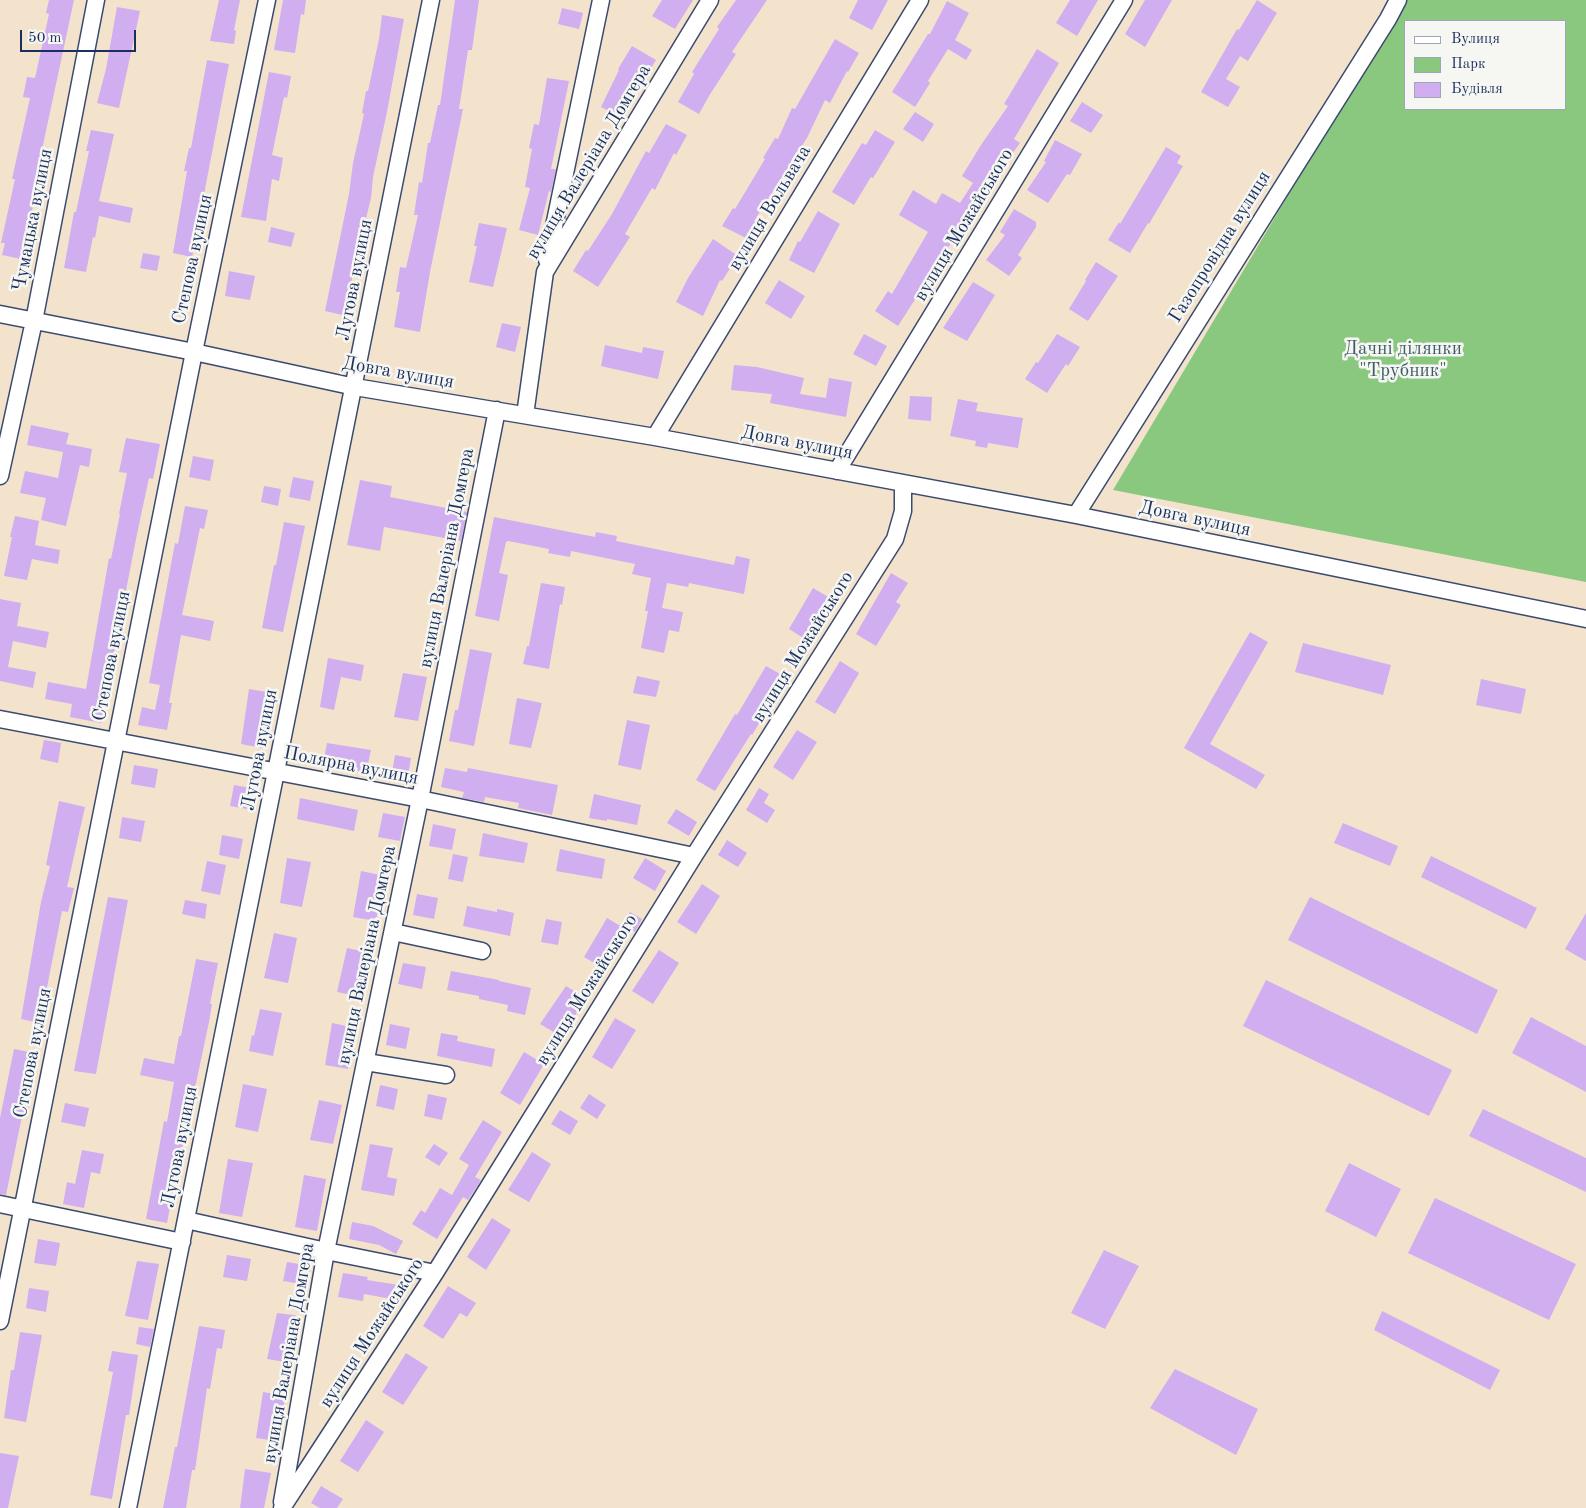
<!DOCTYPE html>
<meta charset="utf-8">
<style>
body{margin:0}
#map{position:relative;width:1586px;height:1508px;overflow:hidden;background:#f3e3cd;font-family:"Old Standard TT",serif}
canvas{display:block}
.legend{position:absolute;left:1404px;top:20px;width:162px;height:90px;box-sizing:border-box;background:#f6f6f2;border:1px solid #9ea6b7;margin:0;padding:6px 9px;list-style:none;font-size:15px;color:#1b2f5e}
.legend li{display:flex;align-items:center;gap:10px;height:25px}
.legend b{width:25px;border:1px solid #9ea6b7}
.scale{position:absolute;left:20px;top:30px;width:116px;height:22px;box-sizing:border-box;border:2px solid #1b2f5e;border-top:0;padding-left:6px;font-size:15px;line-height:18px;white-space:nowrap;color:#1b2f5e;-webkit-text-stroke:4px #f6f6f2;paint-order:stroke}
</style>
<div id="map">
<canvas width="1586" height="1508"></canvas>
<ul class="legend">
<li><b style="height:6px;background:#fff"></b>Вулиця</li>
<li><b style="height:14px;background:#8ac87f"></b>Парк</li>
<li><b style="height:14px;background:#d1aeef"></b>Будівля</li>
</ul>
<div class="scale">50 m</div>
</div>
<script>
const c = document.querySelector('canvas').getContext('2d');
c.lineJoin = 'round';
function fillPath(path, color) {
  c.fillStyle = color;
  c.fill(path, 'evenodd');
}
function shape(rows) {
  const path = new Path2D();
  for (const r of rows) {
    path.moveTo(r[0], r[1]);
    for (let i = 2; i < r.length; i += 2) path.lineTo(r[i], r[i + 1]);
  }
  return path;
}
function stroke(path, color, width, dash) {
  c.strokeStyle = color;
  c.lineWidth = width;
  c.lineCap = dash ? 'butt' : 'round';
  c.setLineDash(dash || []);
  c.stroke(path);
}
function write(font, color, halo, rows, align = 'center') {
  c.font = font + ' "Old Standard TT",serif';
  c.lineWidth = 5;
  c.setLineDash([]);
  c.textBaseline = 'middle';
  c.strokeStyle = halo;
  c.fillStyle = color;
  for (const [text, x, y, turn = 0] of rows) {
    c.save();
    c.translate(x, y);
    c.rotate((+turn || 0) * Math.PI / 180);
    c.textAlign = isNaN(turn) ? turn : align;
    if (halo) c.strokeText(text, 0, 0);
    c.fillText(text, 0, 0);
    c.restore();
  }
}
const green = shape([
 [1404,0,1586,0,1586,582,1113,490],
 [1405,21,1565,21,1565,109,1405,109]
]);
const building = shape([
 [49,0,74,0,31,201,34,202,21,259,2,255,5,243,1,243,15,179,12,179,30,98,23,97,27,77,35,78,49,14,46,13],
 [219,0,240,0,234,30,236,31,234,44,210,41],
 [283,0,306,0,304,15,301,14,295,53,274,50],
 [455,0,479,0,472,50,468,50,459,109,463,109,430,272,420,332,394,327,400,292,396,292,400,267,406,268,418,215,414,215,419,182,422,183,428,143,430,143,438,105,440,105],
 [662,0,693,0,675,29,652,16],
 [736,0,767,0,732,52,736,54,709,96,699,114,678,102,694,74,692,72,719,29,717,27],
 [858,0,888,0,872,30,849,18],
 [1070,0,1098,0,1077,36,1056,23],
 [1145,0,1172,0,1145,47,1125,34],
 [1257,0,1277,13,1248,61,1240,56,1226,79,1240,87,1228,107,1201,92,1237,29,1239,30],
 [947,1,969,13,955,40,972,50,966,60,948,49,928,81,930,83,915,107,892,92,928,34,930,34],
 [117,7,140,11,119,108,97,103,106,69],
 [562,8,583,13,579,29,558,24],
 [382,15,404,19,387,112,373,177,371,198,356,259,349,293,352,293,347,316,325,311,349,194,353,163,364,114,362,113,366,91,368,91,379,39],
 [835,39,859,53,848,72,847,71,830,103,825,100,807,138,754,221,757,223,746,238,722,226,733,208,735,209,765,159,763,158,775,138,778,139,792,108,795,109],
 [632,46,656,60,642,83,624,118,601,107,619,70,618,69],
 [1037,49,1059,63,1014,139,1020,143,1006,162,1002,160,960,229,898,326,875,311,888,291,892,294,928,232,899,215,913,190,936,204,942,193,960,203,973,183,962,176,981,145,1008,106,1004,104],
 [207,60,229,64,192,257,173,253,187,171,184,171,189,148,191,148],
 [269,72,291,76,287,98,284,97,272,155,283,158,279,181,272,179,266,221,241,217],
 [547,78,569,81,551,169,556,169,551,192,549,191,538,235,519,230,530,188,525,187,532,149,529,148,534,124,539,125],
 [1082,102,1103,115,1091,133,1070,121],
 [915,112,934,124,923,142,903,129],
 [666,124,687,135,676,155,674,153,655,190,652,188,625,234,630,237,598,287,573,271,586,250,588,251,612,214,646,151,649,153],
 [91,130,114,134,99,201,133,208,130,223,99,216,95,238,93,237,86,272,64,268,74,212,76,212,89,151,86,151],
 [875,130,895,142,873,178,871,177,854,205,832,192,862,143,866,145],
 [1055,140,1082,154,1070,175,1067,174,1048,203,1027,190,1046,162,1044,161],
 [1166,147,1181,156,1177,163,1183,166,1149,224,1148,223,1130,253,1108,240,1119,222,1120,224],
 [1014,209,1036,222,1036,227,1018,255,1022,258,1009,276,986,260,1005,235,1000,232],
 [818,211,840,224,814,273,789,260,798,241,800,242],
 [479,223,507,228,493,287,469,282,477,246,474,246],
 [271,227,295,233,291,247,268,242],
 [713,239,738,256,722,281,720,280,703,316,676,302,688,278],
 [143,253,160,256,157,271,140,268],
 [1096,262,1118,276,1088,321,1069,309,1086,281,1085,280],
 [229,271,255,276,250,300,225,296],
 [779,280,805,296,791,319,765,303],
 [973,282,995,295,967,341,943,328],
 [502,323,521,327,515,352,496,347],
 [864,334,887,346,876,366,853,354],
 [1057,334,1080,347,1068,366,1066,364,1047,393,1025,379,1036,362,1038,363],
 [605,345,642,353,643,347,664,351,658,379,601,366],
 [734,365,757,367,804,378,800,394,826,398,829,378,852,382,846,417,770,403,772,394,731,390],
 [910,396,932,397,931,421,908,419],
 [958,399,978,403,976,411,1023,418,1018,448,988,443,987,448,975,446,976,441,950,436],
 [31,425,69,433,66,444,92,449,89,467,80,465,66,526,41,520,46,498,20,493,25,471,58,478,63,452,27,445],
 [126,438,160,444,153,479,149,478,137,534,107,688,108,688,101,723,70,717,72,704,45,699,48,682,86,689,109,558,111,559,120,514,119,514,127,473,119,472],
 [193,456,214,460,210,481,189,477],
 [293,477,314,481,310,501,289,497],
 [360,480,392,486,390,497,467,512,461,541,384,527,380,551,347,545],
 [264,486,281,489,278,506,261,502],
 [185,506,208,510,204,529,200,528,182,615,214,621,210,641,181,635,169,703,172,703,167,730,138,725,142,707,155,710,160,685,149,683,175,543,178,544],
 [15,516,39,521,35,545,60,550,58,564,32,559,27,580,4,576,12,537,10,537],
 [494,517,595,537,596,532,617,536,616,541,734,565,736,556,750,559,744,594,689,583,688,587,667,583,662,608,683,612,679,632,669,630,664,653,641,648,648,611,645,611,651,578,632,574,635,564,571,551,570,557,548,553,549,549,508,541,506,542,499,573,508,575,499,621,475,616],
 [284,522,305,526,283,632,262,628,274,565,276,565],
 [891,573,908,583,896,602,901,605,876,646,856,634],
 [541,583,565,587,562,605,560,604,549,669,523,664,527,646,529,646],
 [813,588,835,601,810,642,789,629],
 [0,599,21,603,17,626,49,632,46,648,13,641,8,667,36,672,33,688,0,681],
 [1250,632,1268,642,1210,744,1265,775,1256,789,1184,748],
 [1303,643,1391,665,1383,695,1295,672],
 [470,649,492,653,474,746,449,741,455,710,458,710],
 [328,658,364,665,361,681,341,677,334,710,320,707],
 [840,661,859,673,835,714,815,702],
 [766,666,787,678,752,735,751,734,715,791,696,780,735,714,737,715],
 [403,673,427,677,418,721,394,717],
 [637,676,660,681,656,697,633,693],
 [1481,679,1526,689,1521,714,1476,705],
 [249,689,273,693,262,748,241,744],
 [517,698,542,703,531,748,509,744],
 [627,720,650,725,641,770,618,765],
 [797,730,817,742,793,780,773,767],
 [44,740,61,743,58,763,40,759],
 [327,743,371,750,366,773,323,764],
 [395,755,411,758,407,782,391,779],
 [134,765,158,769,155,788,131,784],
 [445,768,467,772,468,768,558,785,552,815,518,808,519,803,485,797,484,802,462,798,464,792,441,787],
 [234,785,251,788,247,809,230,806],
 [759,788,769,794,764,803,775,810,767,823,746,810],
 [594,794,641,805,637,825,607,819,607,821,589,818],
 [300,798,358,810,354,831,297,819],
 [59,801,85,807,67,887,74,888,68,912,62,911,40,1023,21,1019,41,902,50,866,46,865],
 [676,809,697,822,689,836,667,823],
 [383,813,405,817,400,841,378,837],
 [122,817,145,821,141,842,119,838],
 [1343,823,1398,846,1390,866,1334,843],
 [433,824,456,829,452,850,429,846],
 [483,833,528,843,524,863,479,856],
 [222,835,243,839,239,859,219,855],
 [727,840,747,853,738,867,718,855],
 [560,849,605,859,602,879,556,871],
 [453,854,468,857,463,882,448,879],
 [1431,856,1537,908,1526,929,1421,877],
 [287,858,311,862,302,907,280,903],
 [645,858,666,871,655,891,633,878],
 [207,861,226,865,220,895,201,891],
 [361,871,385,876,376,921,353,917],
 [702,884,720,896,696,934,677,922],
 [417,894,438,898,434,919,413,915],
 [108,897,128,900,96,1074,74,1071],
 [1310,897,1498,990,1477,1034,1288,940],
 [185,900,207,904,205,919,182,914],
 [467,906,497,912,497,909,514,913,510,936,463,926],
 [630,912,642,919,635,932,623,924],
 [1586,913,1586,961,1565,949],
 [607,918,629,931,605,969,584,957],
 [546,919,562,922,558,945,541,942],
 [274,933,297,938,288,983,264,978],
 [347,948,370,953,362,997,337,992],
 [659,950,679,963,653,1004,632,991],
 [196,959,218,963,210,1004,212,1004,209,1022,182,1149,181,1148,167,1223,146,1219,164,1121,167,1122,174,1082,140,1075,144,1058,174,1064,179,1036,181,1036],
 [403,963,426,967,422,989,398,984],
 [451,971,499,980,499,981,531,988,525,1015,507,1011,508,1005,479,999,479,996,447,990],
 [1266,980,1452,1070,1429,1116,1243,1026],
 [566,986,586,998,562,1037,540,1024],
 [260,1009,282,1013,273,1056,249,1051,252,1035,254,1036],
 [1531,1017,1586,1046,1586,1092,1512,1053],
 [615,1018,636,1030,612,1069,592,1057],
 [332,1023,356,1028,348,1069,325,1065],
 [390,1024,410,1028,406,1049,386,1045],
 [441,1033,458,1036,457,1041,495,1049,492,1067,437,1056],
 [14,1049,34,1053,26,1092,32,1093,27,1117,22,1116,6,1195,0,1194,0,1118],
 [524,1052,544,1064,520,1105,500,1093],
 [243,1084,267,1089,258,1132,235,1127],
 [380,1085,398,1089,394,1110,376,1106],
 [428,1094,447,1098,442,1120,424,1116],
 [589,1094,606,1105,597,1119,580,1108],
 [319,1100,342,1105,333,1144,310,1140],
 [65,1103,89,1108,85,1127,61,1122],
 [1483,1109,1586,1158,1586,1192,1469,1136],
 [560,1110,578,1121,570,1135,551,1124],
 [483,1120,502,1132,475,1177,481,1180,468,1200,463,1197,437,1239,412,1224,421,1210,425,1213,440,1188,452,1195,469,1165,459,1159],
 [370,1144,393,1148,387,1177,397,1179,394,1196,361,1190],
 [434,1144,448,1153,439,1166,425,1157],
 [82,1150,104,1154,100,1174,91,1172,84,1208,63,1204,67,1182,75,1184],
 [532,1152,551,1164,529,1202,508,1190],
 [228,1159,253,1163,242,1217,219,1213],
 [1349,1163,1401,1189,1376,1237,1325,1211],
 [304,1175,326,1179,317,1231,295,1227],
 [1435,1198,1576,1264,1549,1320,1408,1253],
 [492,1218,511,1230,486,1270,467,1257],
 [352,1222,373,1226,403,1241,396,1254,379,1245,349,1239],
 [38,1239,60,1243,56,1266,34,1263],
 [1104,1250,1139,1266,1105,1329,1071,1313],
 [227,1255,251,1259,247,1281,223,1277],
 [137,1261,159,1264,148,1320,125,1316],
 [287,1262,311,1266,308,1285,283,1281],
 [343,1273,368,1277,367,1280,405,1286,403,1301,364,1294,363,1301,338,1297],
 [448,1286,476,1303,467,1317,460,1313,443,1339,423,1326],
 [29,1288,49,1291,46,1312,26,1308],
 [1382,1311,1500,1370,1490,1390,1374,1330],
 [277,1313,301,1316,292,1363,267,1359],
 [199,1326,225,1330,222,1349,217,1348,210,1389,207,1388,195,1470,192,1470,186,1508,163,1508,175,1447,177,1447],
 [139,1327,154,1329,150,1347,136,1344],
 [20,1332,42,1335,26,1422,4,1418,11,1370,14,1370],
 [112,1351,138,1355,129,1415,126,1415,112,1499,90,1495,113,1372,108,1371],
 [406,1353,428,1367,403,1405,382,1392],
 [1175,1369,1258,1409,1236,1455,1150,1408],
 [263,1392,286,1396,276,1441,256,1438],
 [366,1420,384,1432,358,1472,340,1461],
 [0,1453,19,1456,8,1508,0,1508],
 [245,1469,271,1473,264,1508,240,1508],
 [321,1486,343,1499,337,1508,320,1508,311,1503]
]);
const minor = shape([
 [547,260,601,0],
 [0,314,194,352,355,387,655,437,1076,515,1586,619],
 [525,415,545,272,710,0],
 [655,437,920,0],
 [837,471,1124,0],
 [0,476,34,321,96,0],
 [1076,515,1388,19,1398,0],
 [0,719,420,799,694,856],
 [393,932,482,951],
 [366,1062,446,1075],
 [0,1204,182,1242],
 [186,1220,326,1251,435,1273],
 [0,1321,194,352,267,0],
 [282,1502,326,1251,420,799,497,410],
 [128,1508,431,0],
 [282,1508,435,1273,694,856,895,539,903,511,903,484]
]);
const streetNames = [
 ["вулиця Валеріана Домгера",589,162,-59],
 ["вулиця Вольвача",770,208,-59],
 ["Чумацька вулиця",33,220,-79],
 ["вулиця Можайського",964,225,-59],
 ["Газопровідна вулиця",1220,247,-58],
 ["Степова вулиця",193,259,-78],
 ["Лугова вулиця",355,280,-79],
 ["Довга вулиця",398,373,10],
 ["Довга вулиця",797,443,11],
 ["Довга вулиця",1195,519,12],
 ["вулиця Валеріана Домгера",447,558,-79],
 ["вулиця Можайського",803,647,-58],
 ["Степова вулиця",112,656,-79],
 ["Лугова вулиця",260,750,-79],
 ["Полярна вулиця",351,766,11],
 ["вулиця Валеріана Домгера",367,955,-78],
 ["вулиця Можайського",587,990,-58],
 ["Степова вулиця",33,1053,-79],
 ["Лугова вулиця",180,1147,-79],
 ["вулиця Можайського",372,1333,-57],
 ["вулиця Валеріана Домгера",289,1353,-80]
];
const parkNames = [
 ["Дачні ділянки",1403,349],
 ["\"Трубник\"",1403,371]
];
fillPath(green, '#8ac87f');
fillPath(building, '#d1aeef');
stroke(minor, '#3b4a6f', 19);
stroke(minor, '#fff', 16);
write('19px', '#1b2f5e', '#f6f6f2', streetNames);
write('19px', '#3c5d68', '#f6f6f2', parkNames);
</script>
